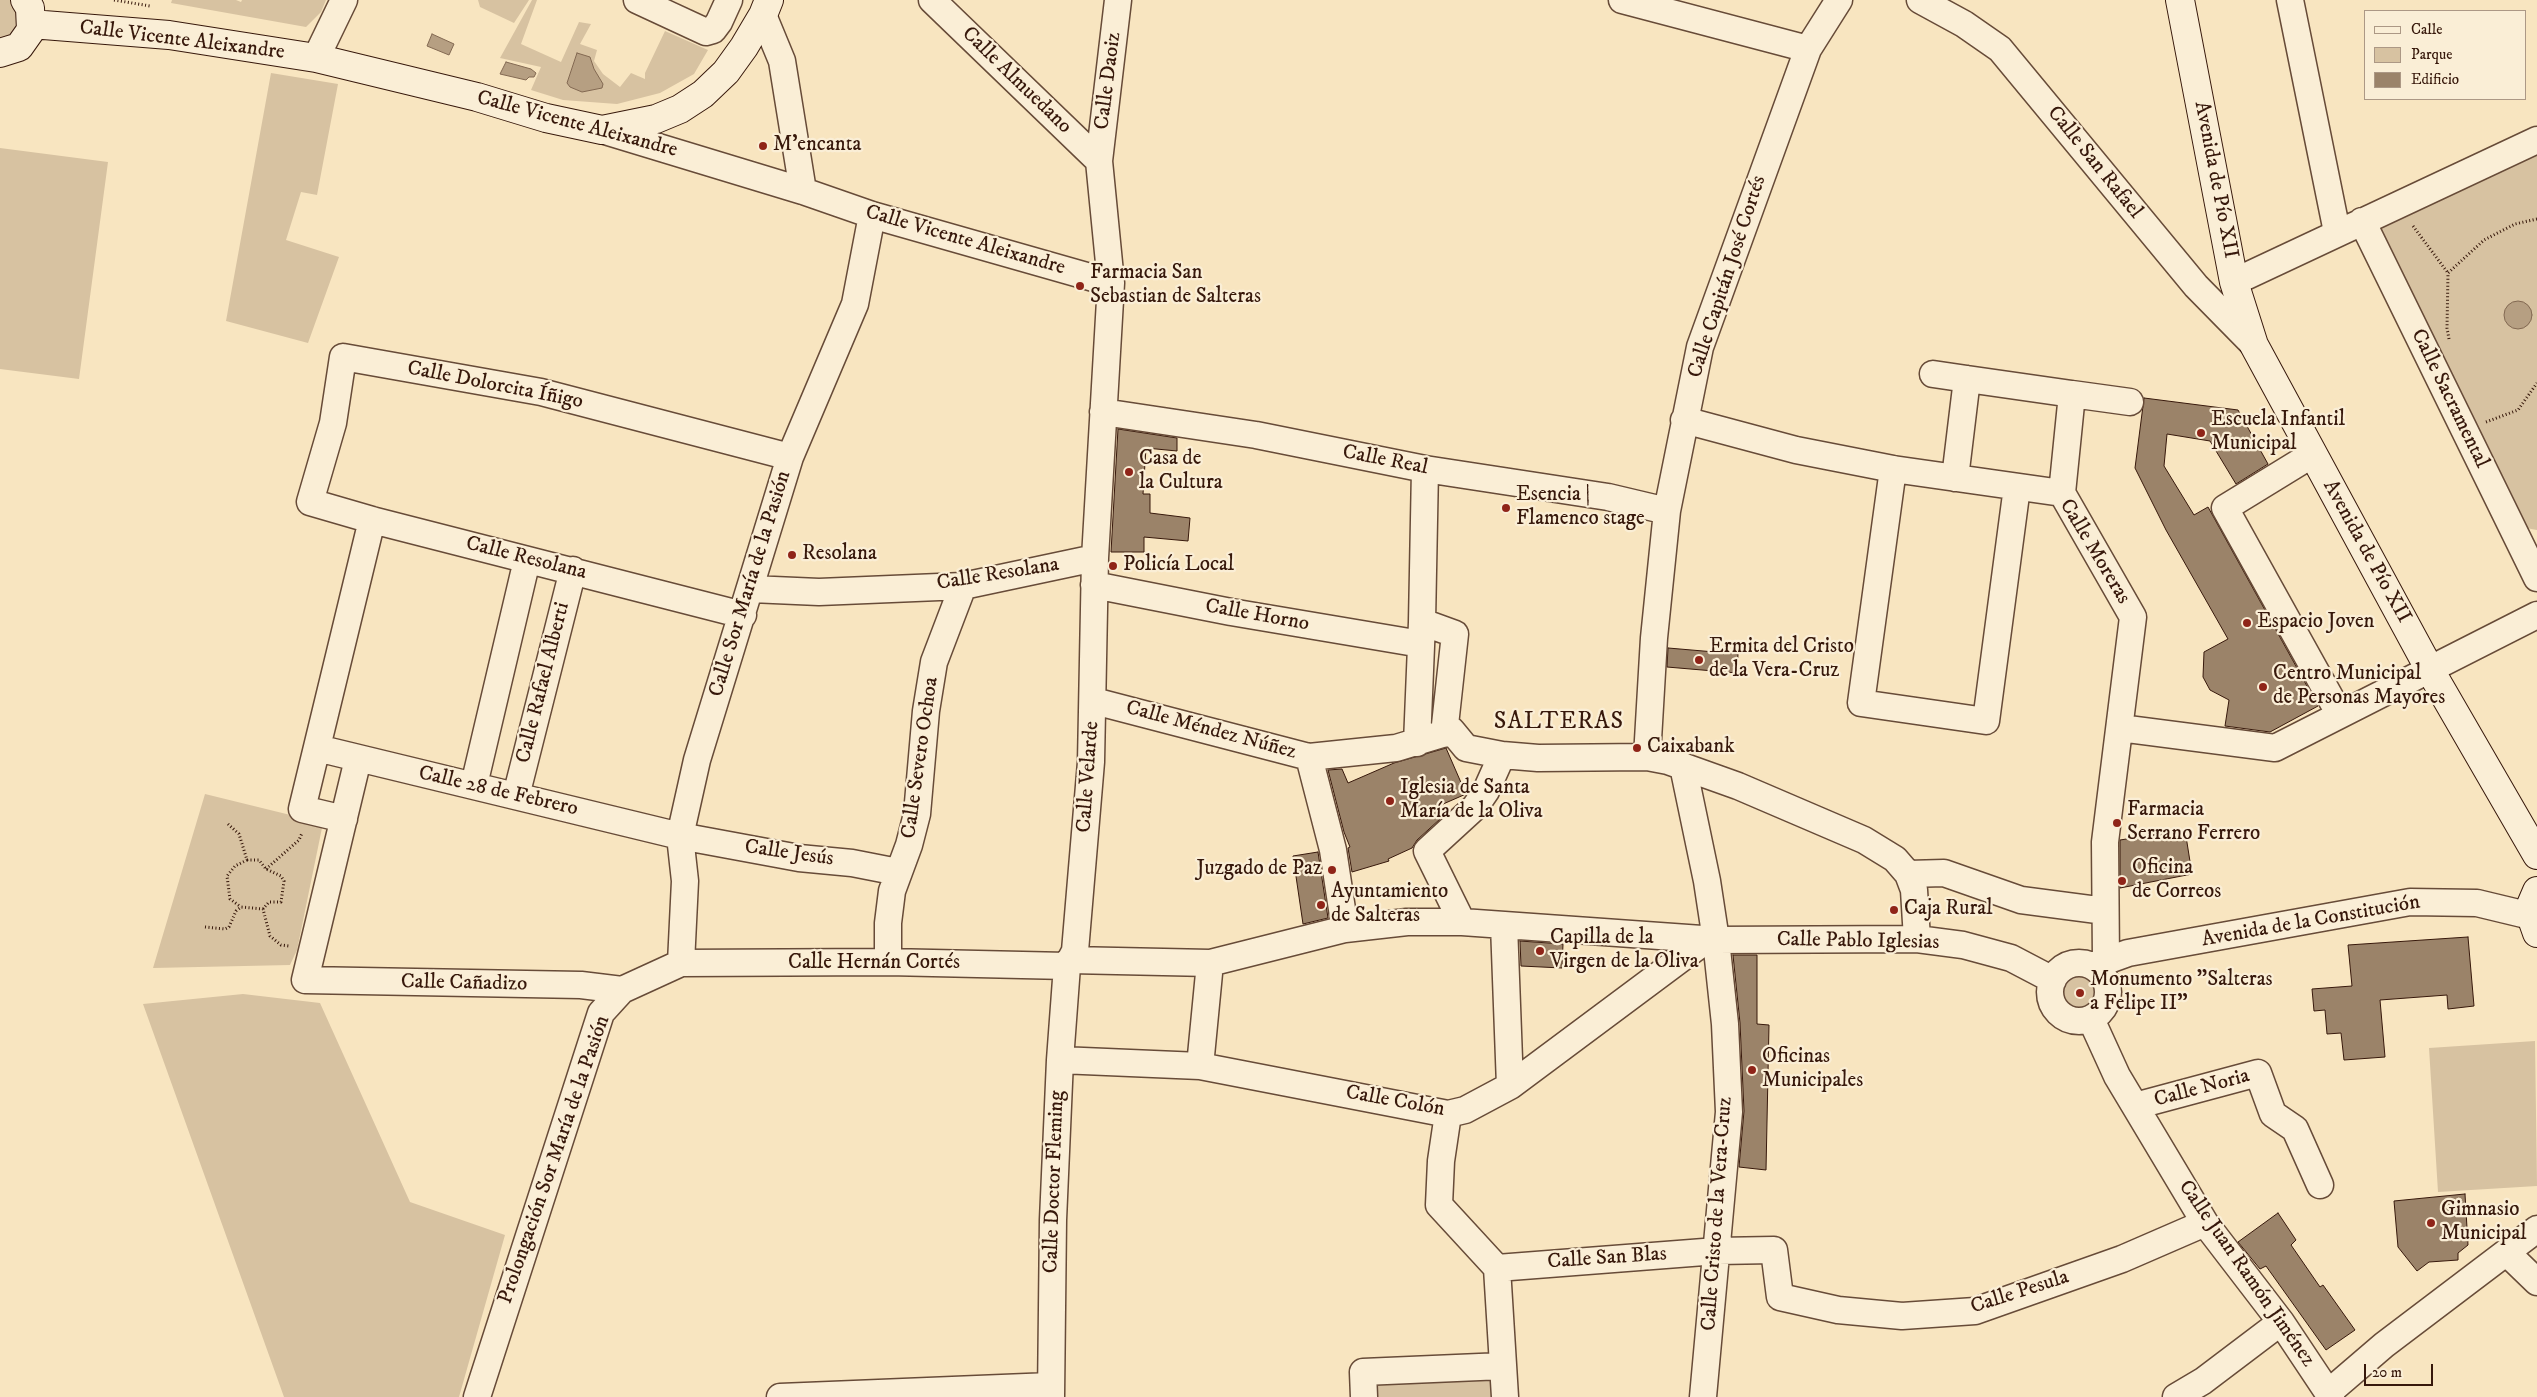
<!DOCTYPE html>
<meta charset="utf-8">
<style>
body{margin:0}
#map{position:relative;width:2537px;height:1397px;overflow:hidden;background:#f8e5c0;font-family:"IM FELL DW Pica",serif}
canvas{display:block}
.legend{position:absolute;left:2364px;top:10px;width:162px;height:90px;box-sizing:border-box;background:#faeed6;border:1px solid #ac9885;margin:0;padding:6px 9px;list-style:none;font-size:15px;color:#37180b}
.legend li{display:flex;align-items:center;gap:10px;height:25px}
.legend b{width:25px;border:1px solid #ac9885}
.scale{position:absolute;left:2364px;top:1364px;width:69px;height:22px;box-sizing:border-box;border:2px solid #37180b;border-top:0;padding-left:6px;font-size:15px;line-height:18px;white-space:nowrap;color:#37180b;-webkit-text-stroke:4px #faeed6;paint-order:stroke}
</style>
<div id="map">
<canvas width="2537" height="1397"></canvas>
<ul class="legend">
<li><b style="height:6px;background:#faeed6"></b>Calle</li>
<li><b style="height:14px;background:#d7c2a1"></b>Parque</li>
<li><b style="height:14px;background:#9b8369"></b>Edificio</li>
</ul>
<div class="scale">20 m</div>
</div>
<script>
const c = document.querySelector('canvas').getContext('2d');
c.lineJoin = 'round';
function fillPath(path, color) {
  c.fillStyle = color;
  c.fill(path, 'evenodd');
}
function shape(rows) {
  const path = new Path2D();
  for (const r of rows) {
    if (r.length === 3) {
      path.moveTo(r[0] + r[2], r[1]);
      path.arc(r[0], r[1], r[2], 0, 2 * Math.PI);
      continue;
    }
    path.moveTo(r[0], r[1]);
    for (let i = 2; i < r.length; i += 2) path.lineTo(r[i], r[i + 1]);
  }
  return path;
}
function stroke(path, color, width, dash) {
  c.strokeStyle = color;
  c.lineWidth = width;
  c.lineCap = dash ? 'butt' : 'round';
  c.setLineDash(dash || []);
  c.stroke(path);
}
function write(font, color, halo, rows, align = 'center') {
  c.font = font + ' "IM FELL DW Pica",serif';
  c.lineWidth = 4.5;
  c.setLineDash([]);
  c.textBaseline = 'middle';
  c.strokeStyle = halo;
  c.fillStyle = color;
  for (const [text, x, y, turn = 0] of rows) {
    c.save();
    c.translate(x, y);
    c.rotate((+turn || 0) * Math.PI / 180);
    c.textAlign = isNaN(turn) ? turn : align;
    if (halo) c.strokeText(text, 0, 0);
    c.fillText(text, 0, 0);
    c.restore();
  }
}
const green = shape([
 [0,0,17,0,26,19,0,47],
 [172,0,236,0,241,2,242,0,326,0,321,12,306,27,171,3],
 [478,0,529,0,514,23,480,7],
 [532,0,537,0,521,44,561,62,579,22,591,24,580,44,597,50,594,61,603,74,620,87,631,73,645,79,645,73,665,31,708,50,694,74,660,93,617,104,563,100,531,90,541,67,500,58],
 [271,73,338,84,317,195,301,192,286,240,339,257,308,343,226,321],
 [2537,140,2537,530,2526,528,2362,221],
 [0,148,108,162,79,379,0,369],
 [205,794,323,823,297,950,290,965,153,968],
 [2079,993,23],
 [243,994,320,1003,410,1202,505,1235,459,1397,284,1397,143,1004],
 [2535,1041,2537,1186,2438,1192,2429,1048],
 [1503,1366,1505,1397,1364,1397,1363,1372]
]);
const water = shape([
 [432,34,454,44,449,55,427,46,432,34],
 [577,53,590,57,594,69,603,84,602,88,582,92,570,87,567,83,577,53],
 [506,62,531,69,536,73,534,77,529,77,526,80,500,74,506,62],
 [2518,315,14]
]);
const building = shape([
 [2144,398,2238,410,2268,464,2236,484,2210,441,2167,434,2164,466,2194,515,2208,507,2318,706,2270,732,2225,726,2229,700,2210,690,2203,677,2204,652,2228,639,2166,530,2135,468,2144,398],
 [1118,429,1177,438,1177,451,1146,448,1143,494,1150,494,1150,513,1190,518,1188,541,1144,537,1144,552,1111,552,1118,429],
 [1668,648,1738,654,1737,673,1667,667,1668,648],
 [1446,748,1466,794,1434,808,1440,819,1417,840,1412,848,1388,859,1389,861,1352,872,1348,848,1350,847,1344,832,1328,770,1342,769,1348,783,1394,763,1446,748],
 [2185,830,2192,874,2120,888,2120,840,2185,830],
 [1318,852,1328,918,1303,924,1293,856,1318,852],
 [2468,937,2474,1006,2448,1009,2447,995,2380,1000,2385,1057,2344,1060,2341,1033,2327,1034,2325,1010,2314,1011,2312,989,2352,986,2348,945,2468,937],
 [1520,941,1563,944,1562,968,1521,966,1520,941],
 [1733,955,1757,955,1757,1024,1769,1025,1766,1170,1739,1167,1744,1111,1740,1023,1733,955],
 [2465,1194,2468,1245,2458,1253,2458,1260,2429,1262,2417,1271,2398,1247,2394,1201,2465,1194],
 [2278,1213,2296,1240,2291,1245,2320,1287,2323,1285,2355,1330,2326,1350,2266,1266,2260,1269,2238,1242,2278,1213]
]);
const path = shape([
 [114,0,150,6],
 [2413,226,2448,273],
 [2449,339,2447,328,2448,273,2484,240,2515,224,2537,219],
 [2486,422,2518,410,2537,383],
 [228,824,239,834,247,860,235,866,227,876,230,899,241,907],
 [247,860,259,860,266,869,281,876,284,881,281,902,269,902,263,909],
 [266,869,299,840,302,833],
 [205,927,225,929,229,927,236,911,241,907,263,909,270,936,281,945,289,946]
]);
const street = shape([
 [637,0,706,32,713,30,719,22,729,0],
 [932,0,1099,161],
 [1622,0,1808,49],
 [1920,0,1964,24,2000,49,2196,286,2254,345],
 [2290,0,2337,232],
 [763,15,782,61,803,191],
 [316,58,344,0],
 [602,130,803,191,872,215,1111,283],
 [2362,221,2537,578],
 [2234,282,2537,140],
 [1933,374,1967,379],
 [2072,394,2130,402],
 [1103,412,1256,435,1425,469,1608,497,1667,511],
 [1684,420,1796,450,1893,469,2062,493,2133,617,2105,842,2106,961],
 [2300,462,2225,508,2340,715],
 [1893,469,1861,703,1986,721,2017,487],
 [1955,478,1967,379,2072,394,2062,493],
 [1094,585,1231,612,1421,644],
 [751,589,819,592,963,586,1095,558],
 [743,615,372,520,310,502,333,423,343,357,541,392,790,457],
 [1422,622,1425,469],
 [1094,701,1309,757,1396,748,1452,731,1466,748,1502,755,1538,758,1647,757,1668,761,1738,786,1864,840,1895,859,1908,874,1914,890,1917,939],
 [2120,728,2275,748,2537,615],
 [1417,743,1422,622,1455,634,1444,734],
 [317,748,680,836,799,858,852,863,898,872],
 [1309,757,1333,850,1345,929],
 [1647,757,1654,638,1667,511,1700,347,1808,49,1839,0],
 [358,759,305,980,581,985,622,990],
 [1683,766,1707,881,1716,940,1725,1024,1729,1112,1703,1397],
 [474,785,527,560],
 [516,796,573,570],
 [344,819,302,809,372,520],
 [1908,874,1944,873,2021,900,2105,911],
 [1462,922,1427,851,1475,807,1486,791,1502,755],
 [1504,925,1510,1086],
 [1070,960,1210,963,1345,929,1407,922,1462,922,1716,940,1917,939,1963,945,2011,958,2053,980],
 [888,962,888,923,892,891,909,845,917,814,926,711,934,662,963,586],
 [2079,992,29],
 [681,963,685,881,680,836,697,760,790,457,855,304,872,215],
 [2092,966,2128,953,2410,902,2477,903,2531,916],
 [2091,1019,2117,1076,2205,1223,2281,1322,2331,1397],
 [1060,1060,1200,1066,1448,1114,1465,1110,1510,1086,1706,940],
 [1200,1066,1210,963],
 [2135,1106,2258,1073,2273,1114,2295,1129,2320,1185],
 [1448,1114,1441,1161,1439,1205,1497,1268,1505,1397],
 [2507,1253,2537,1282],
 [1497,1268,1717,1251,1774,1250,1780,1297,1838,1310,1902,1316,1975,1311,2122,1259,2205,1223],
 [2328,1393,2384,1345,2537,1229],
 [477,1397,601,1013,622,990,681,963,888,962,1067,966],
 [780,1397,1051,1386],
 [1051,1397,1053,1220,1060,1060,1067,966,1075,951,1091,762,1095,558,1111,283,1099,161,1118,0],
 [1364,1397,1363,1372,1503,1366],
 [2176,1397,2203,1381,2281,1322]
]);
const secondary = shape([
 [2180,0,2234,282,2254,345,2430,670,2537,855],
 [31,24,169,35,316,58,477,97,546,118,602,130,656,119,680,109,703,94,726,72,744,47,763,15,769,0],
 [0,53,19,47,31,30,30,8,25,0],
 [2537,891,2531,905,2531,916,2537,933]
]);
const markers = [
 [763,146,5,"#8f2418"],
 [1080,286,5,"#8f2418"],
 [2201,433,5,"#8f2418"],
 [1129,472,5,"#8f2418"],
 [1506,508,5,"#8f2418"],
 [792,555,5,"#8f2418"],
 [1113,566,5,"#8f2418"],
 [2247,623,5,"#8f2418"],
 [1699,660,5,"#8f2418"],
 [2263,687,5,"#8f2418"],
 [1637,748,5,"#8f2418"],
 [1390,801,5,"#8f2418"],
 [2117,823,5,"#8f2418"],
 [1332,870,5,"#8f2418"],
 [2122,881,5,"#8f2418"],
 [1321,905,5,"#8f2418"],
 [1894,910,5,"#8f2418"],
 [1540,951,5,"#8f2418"],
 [2080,993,5,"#8f2418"],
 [1752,1070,5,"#8f2418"],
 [2431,1223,5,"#8f2418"]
];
const streetNames = [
 ["Calle Vicente Aleixandre",182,41,7],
 ["Calle Almuedano",1016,81,44],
 ["Calle Daoiz",1109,81,-83],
 ["Calle Vicente Aleixandre",577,125,15],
 ["Calle San Rafael",2094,163,51],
 ["Avenida de Pío XII",2215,180,79],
 ["Calle Vicente Aleixandre",965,241,16],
 ["Calle Capitán José Cortés",1728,277,-72],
 ["Calle Dolorcita Íñigo",495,386,11],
 ["Calle Sacramental",2449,399,64],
 ["Calle Real",1385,461,11],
 ["Calle Moreras",2094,552,59],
 ["Avenida de Pío XII",2366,552,61],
 ["Calle Resolana",526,559,14],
 ["Calle Resolana",998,575,-9],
 ["Calle Sor María de la Pasión",751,584,-73],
 ["Calle Horno",1257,616,10],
 ["Calle Rafael Alberti",544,683,-76],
 ["Calle Méndez Núñez",1211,731,15],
 ["Calle Severo Ochoa",921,758,-82],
 ["Calle Velarde",1089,777,-86],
 ["Calle 28 de Febrero",498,792,13],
 ["Calle Jesús",789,854,8],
 ["Avenida de la Constitución",2311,922,-10],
 ["Calle Pablo Iglesias",1858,942,1],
 ["Calle Hernán Cortés",874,964],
 ["Calle Cañadizo",464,984,1],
 ["Calle Noria",2202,1089,-15],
 ["Calle Colón",1395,1102,10],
 ["Prolongación Sor María de la Pasión",555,1160,-71],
 ["Calle Doctor Fleming",1055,1182,-88],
 ["Calle Cristo de la Vera-Cruz",1718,1214,-86],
 ["Calle San Blas",1607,1259,-4],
 ["Calle Juan Ramón Jiménez",2246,1274,55],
 ["Calle Pesula",2020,1293,-18]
];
const poiNames = [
 ["M'encanta",773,146],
 ["Farmacia San",1090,274],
 ["Sebastian de Salteras",1090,298],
 ["Escuela Infantil",2211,421],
 ["Municipal",2211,445],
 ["Casa de",1139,460],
 ["la Cultura",1139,484],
 ["Esencia |",1516,496],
 ["Flamenco stage",1516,520],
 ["Resolana",802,555],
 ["Policía Local",1123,566],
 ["Espacio Joven",2257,623],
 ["Ermita del Cristo",1709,648],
 ["de la Vera-Cruz",1709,672],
 ["Centro Municipal",2273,675],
 ["de Personas Mayores",2273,699],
 ["Caixabank",1647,748],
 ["Iglesia de Santa",1400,789],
 ["María de la Oliva",1400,813],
 ["Farmacia",2127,811],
 ["Serrano Ferrero",2127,835],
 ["Oficina",2132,869],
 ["de Correos",2132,893],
 ["Juzgado de Paz",1322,870,"right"],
 ["Ayuntamiento",1331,893],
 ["de Salteras",1331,917],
 ["Caja Rural",1904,910],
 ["Capilla de la",1550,939],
 ["Virgen de la Oliva",1550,963],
 ["Monumento \"Salteras",2090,981],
 ["a Felipe II\"",2090,1005],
 ["Oficinas",1762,1058],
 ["Municipales",1762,1082],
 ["Gimnasio",2441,1211],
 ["Municipal",2441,1235]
];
const quarterNames = [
 ["SALTERAS",1559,723]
];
fillPath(green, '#d7c2a1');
fillPath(water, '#b69f82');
stroke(water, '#836952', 1);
fillPath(building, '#9b8369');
stroke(building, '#37180b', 1);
stroke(street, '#674b38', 29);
stroke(secondary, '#37180b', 30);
stroke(path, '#37180b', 3, [1, 2.5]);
stroke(street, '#faeed6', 26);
stroke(secondary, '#faeed6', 28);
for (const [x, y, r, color] of markers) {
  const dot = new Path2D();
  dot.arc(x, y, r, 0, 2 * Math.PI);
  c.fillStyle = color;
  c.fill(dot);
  stroke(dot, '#faeed6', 2);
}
write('21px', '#37180b', '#faeed6', streetNames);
write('21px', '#37180b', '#faeed6', poiNames, 'left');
c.letterSpacing = '1px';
write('24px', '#37180b', '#faeed6', quarterNames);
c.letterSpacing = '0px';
</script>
